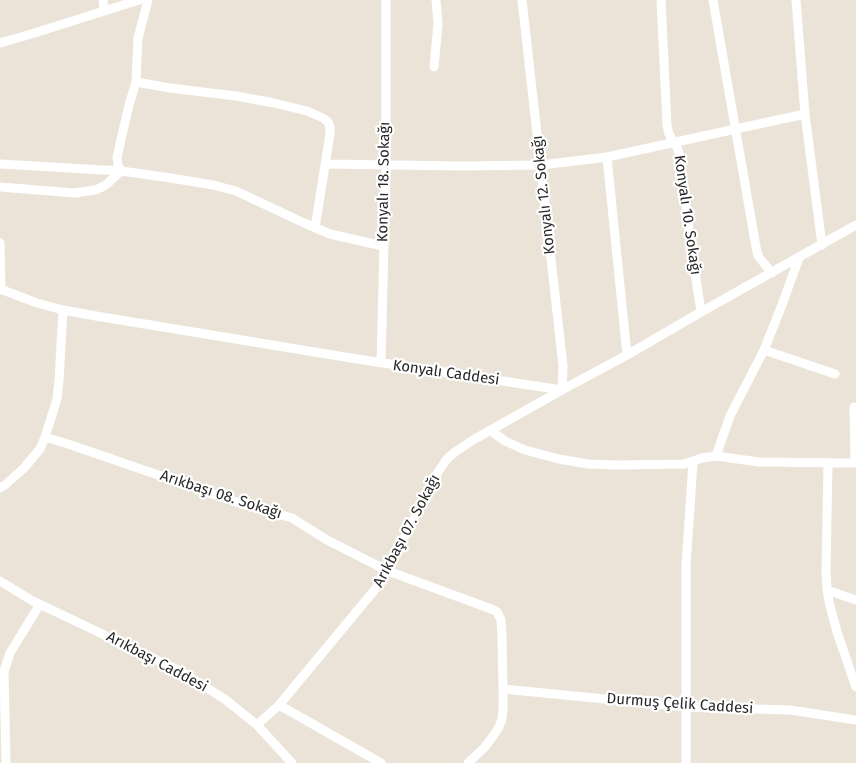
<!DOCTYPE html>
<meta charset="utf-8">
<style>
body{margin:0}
canvas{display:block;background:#ebe3d8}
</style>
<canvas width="856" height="763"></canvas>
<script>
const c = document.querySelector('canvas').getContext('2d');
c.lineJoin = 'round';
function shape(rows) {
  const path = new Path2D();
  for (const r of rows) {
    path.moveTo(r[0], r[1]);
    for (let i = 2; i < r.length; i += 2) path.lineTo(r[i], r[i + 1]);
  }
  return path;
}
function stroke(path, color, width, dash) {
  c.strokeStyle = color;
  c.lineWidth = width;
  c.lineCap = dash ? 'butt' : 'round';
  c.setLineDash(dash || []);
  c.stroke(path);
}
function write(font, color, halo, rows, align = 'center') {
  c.font = font + ' "Fira Sans",sans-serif';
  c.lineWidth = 4.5;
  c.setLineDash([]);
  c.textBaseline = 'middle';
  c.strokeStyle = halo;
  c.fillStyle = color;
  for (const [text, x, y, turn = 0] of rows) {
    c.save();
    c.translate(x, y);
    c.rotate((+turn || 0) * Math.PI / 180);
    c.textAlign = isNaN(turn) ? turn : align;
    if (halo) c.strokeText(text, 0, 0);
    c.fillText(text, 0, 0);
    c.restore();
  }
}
const minor = shape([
 [103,0,104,11],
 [661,0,667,125,669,134,677,147,680,157,691,246,701,312],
 [713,0,756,247,758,256,772,273],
 [796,0,805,114,822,245],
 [0,43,28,35,139,0],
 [434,67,438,24,436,0],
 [136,82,170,88,236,96,274,103,307,111,323,118,328,122,330,127,330,134,315,228],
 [607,157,627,355],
 [0,164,121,171,171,178,213,185,236,191,304,223,330,234,383,246],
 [325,164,462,166,541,165,607,157,805,114],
 [121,171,118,165,117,157,129,105,136,82,138,38,148,0],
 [0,187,75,193,95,190,102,187,107,184,121,171],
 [0,243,1,290],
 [0,289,37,303,63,310,96,316,357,359,562,390,627,355,701,312,856,225],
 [764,350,835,374],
 [381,363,386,164,386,0],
 [854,407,855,463],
 [490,430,505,441,525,450,559,459,588,464,617,465,684,464,702,458,716,456,759,462,856,463],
 [45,437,71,445,245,505,292,518,327,540,388,571,494,610,497,612,501,620,502,637,503,689,503,709,502,719,499,727,491,739,484,748,468,763],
 [716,456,730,416,764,350,780,310,799,258],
 [828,463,826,572,827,590,829,602,837,632,856,687],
 [0,488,5,485,24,468,40,449,45,437,57,399,59,380,63,310],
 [0,581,31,600,182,672,226,700,257,725,279,705,381,763],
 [827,590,856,600],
 [503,689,686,707,790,710,856,720],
 [279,705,382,581,438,472,447,459,455,452,473,440,562,390,563,366,522,0],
 [257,725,292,763],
 [6,763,4,671,10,653,40,604],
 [686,763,686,566,693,462]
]);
const streetNames = [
 ["Konyalı 18. Sokağı",384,182,-89],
 ["Konyalı 12. Sokağı",544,195,-96],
 ["Konyalı 10. Sokağı",687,215,82],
 ["Konyalı Caddesi",446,373,8],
 ["Arıkbaşı 08. Sokağı",221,495,18],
 ["Arıkbaşı 07. Sokağı",407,531,-62],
 ["Arıkbaşı Caddesi",157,662,28],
 ["Durmuş Çelik Caddesi",680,704,4]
];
stroke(minor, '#fff', 9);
write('15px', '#282828', '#fff', streetNames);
</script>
